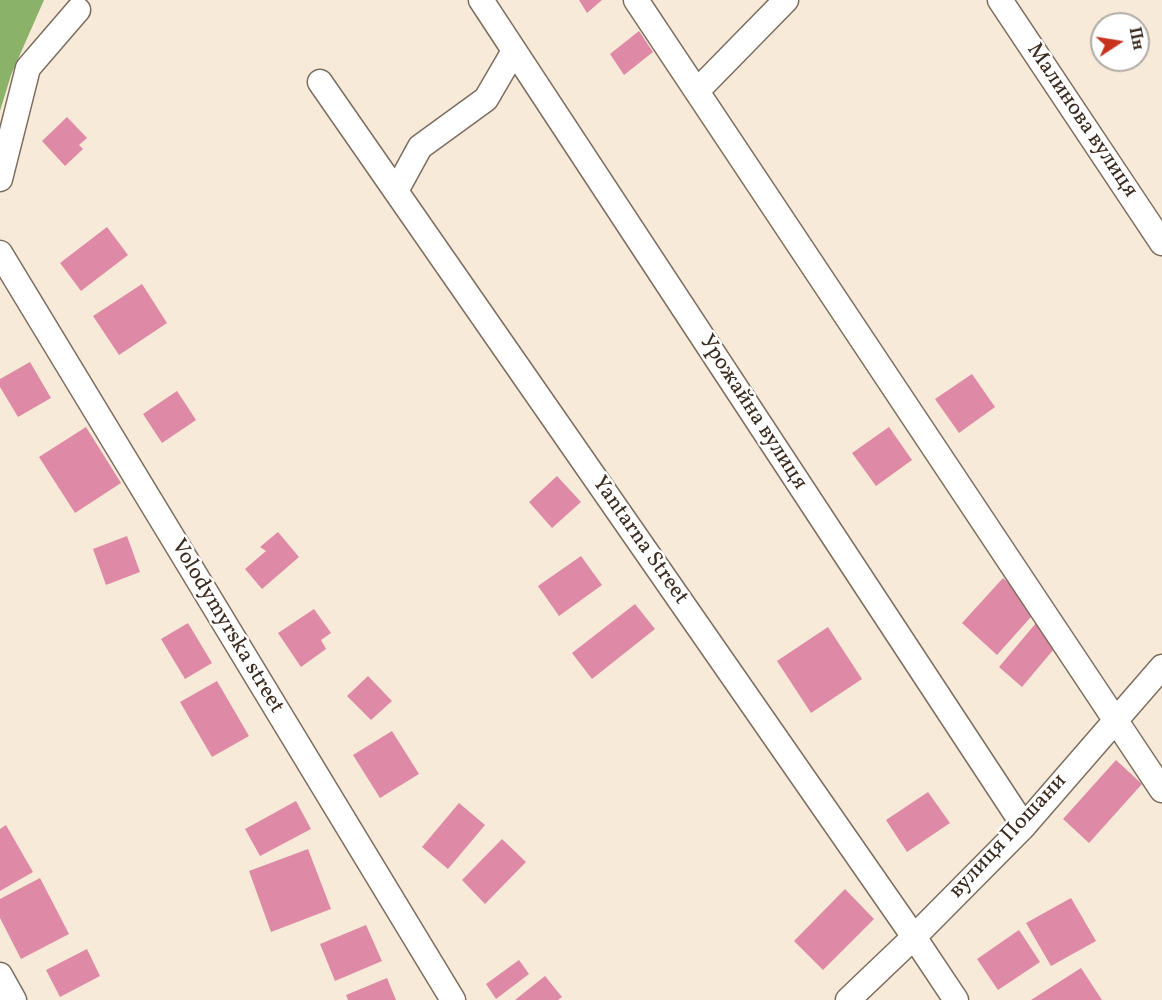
<!DOCTYPE html>
<meta charset="utf-8">
<style>
body{margin:0}
#map{position:relative;width:1162px;height:1000px;overflow:hidden;background:#f8ead9;font-family:Vollkorn,serif}
canvas{display:block}
.north{position:absolute;left:1090px;top:12px;width:60px;height:60px;box-sizing:border-box;background:#fff;border:2px solid #b1aaa5;border-radius:50%;rotate:78deg;font-size:16px;font-weight:700;line-height:24px;text-align:center;color:#3b2a1e}
.north::after{content:'';display:block;margin:auto;width:21px;height:27px;background:#c8321e;clip-path:polygon(50% 0,100% 100%,50% 72%,0 100%)}
</style>
<div id="map">
<canvas width="1162" height="1000"></canvas>
<div class="north">Пн</div>
</div>
<script>
const c = document.querySelector('canvas').getContext('2d');
c.lineJoin = 'round';
function fillPath(path, color) {
  c.fillStyle = color;
  c.fill(path, 'evenodd');
}
function shape(rows) {
  const path = new Path2D();
  for (const r of rows) {
    path.moveTo(r[0], r[1]);
    for (let i = 2; i < r.length; i += 2) path.lineTo(r[i], r[i + 1]);
  }
  return path;
}
function stroke(path, color, width, dash) {
  c.strokeStyle = color;
  c.lineWidth = width;
  c.lineCap = dash ? 'butt' : 'round';
  c.setLineDash(dash || []);
  c.stroke(path);
}
function write(font, color, halo, rows, align = 'center') {
  c.font = font + ' Vollkorn,serif';
  c.lineWidth = 5;
  c.setLineDash([]);
  c.textBaseline = 'middle';
  c.strokeStyle = halo;
  c.fillStyle = color;
  for (const [text, x, y, turn = 0] of rows) {
    c.save();
    c.translate(x, y);
    c.rotate((+turn || 0) * Math.PI / 180);
    c.textAlign = isNaN(turn) ? turn : align;
    if (halo) c.strokeText(text, 0, 0);
    c.fillText(text, 0, 0);
    c.restore();
  }
}
const forest = shape([
 [0,0,44,0,11,75,0,111]
]);
const building = shape([
 [579,0,602,0,587,13],
 [639,31,653,52,624,75,610,54],
 [67,117,87,138,79,145,83,149,65,166,42,141],
 [107,227,128,255,81,291,60,263],
 [142,284,167,323,119,355,93,316],
 [30,362,51,398,18,417,0,387,0,379],
 [972,374,995,407,959,433,935,399],
 [177,391,196,420,162,443,143,414],
 [86,427,121,483,75,513,39,457],
 [889,427,912,460,876,486,852,453],
 [557,476,581,502,552,528,529,502],
 [278,532,299,557,262,589,245,569,266,551,260,547],
 [127,536,140,572,106,585,93,549],
 [581,556,602,585,559,616,538,586],
 [1003,578,1038,609,997,655,962,623],
 [635,604,655,629,592,679,572,653],
 [314,609,331,633,321,640,326,649,301,667,278,633],
 [188,623,212,663,185,679,161,639],
 [1036,623,1059,643,1022,687,999,667],
 [828,627,862,679,811,713,777,661],
 [368,676,392,701,371,720,347,696],
 [217,681,249,736,212,757,180,702],
 [392,731,419,774,380,798,353,755],
 [1116,760,1142,784,1089,843,1063,819],
 [928,792,950,823,907,852,886,820],
 [296,801,311,829,260,856,245,829],
 [459,803,485,825,448,869,422,847],
 [6,825,33,872,0,891,0,829],
 [502,839,526,862,485,904,462,880],
 [308,849,331,909,271,932,249,871],
 [40,878,69,934,21,959,0,918,0,899],
 [845,889,874,919,823,970,794,941],
 [1071,898,1096,941,1051,966,1026,923],
 [366,925,382,961,335,981,320,944],
 [1019,930,1040,962,998,990,977,959],
 [87,949,100,976,60,997,46,970],
 [519,960,529,974,496,999,486,984],
 [1081,968,1102,1000,1031,1000],
 [545,976,562,997,558,1000,515,1000],
 [387,978,396,1000,348,1000,346,995]
]);
const minor = shape([
 [481,0,1024,826],
 [636,0,1162,790],
 [1000,0,1162,243],
 [320,82,914,937,956,1000],
 [697,91,786,0],
 [0,179,28,68,78,10],
 [396,191,420,147,486,99,514,51],
 [0,253,453,1000],
 [0,975,14,1000],
 [848,1000,914,937,1024,826,1162,667]
]);
const streetNames = [
 ["Малинова вулиця",1081,121,56],
 ["Урожайна вулиця",752,413,57],
 ["Yantarna Street",639,541,55],
 ["Volodymyrska street",226,627,59],
 ["вулиця Пошани",1009,837,-47]
];
fillPath(forest, '#8bb269');
fillPath(building, '#de89a6');
stroke(minor, '#7d6d5f', 27);
stroke(minor, '#fff', 24);
write('22px', '#3b2a1e', '#fff', streetNames);
</script>
